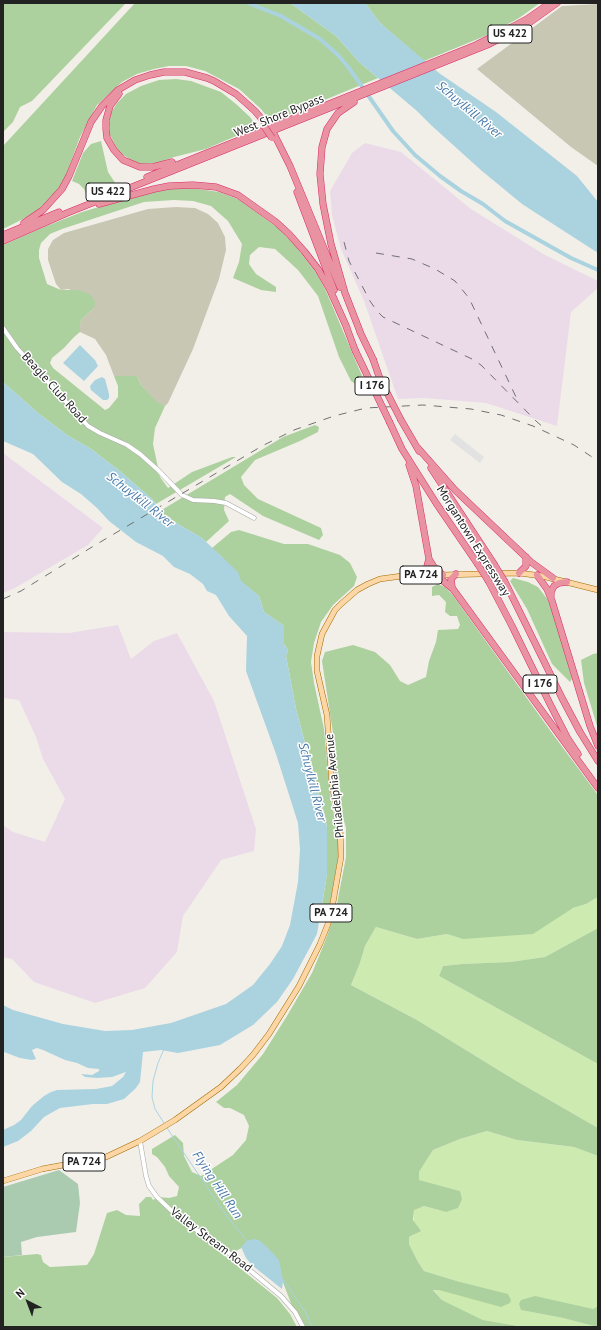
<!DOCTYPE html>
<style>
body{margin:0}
#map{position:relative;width:601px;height:1330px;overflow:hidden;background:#f2efe9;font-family:"PT Sans",sans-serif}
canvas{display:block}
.frame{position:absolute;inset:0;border:4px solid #222;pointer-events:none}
.north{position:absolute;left:8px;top:1282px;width:40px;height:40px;-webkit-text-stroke:3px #fff;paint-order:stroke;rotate:318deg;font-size:11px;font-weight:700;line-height:16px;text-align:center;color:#222}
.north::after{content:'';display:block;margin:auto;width:14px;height:18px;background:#222;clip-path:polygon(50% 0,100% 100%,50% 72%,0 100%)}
</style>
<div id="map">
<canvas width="601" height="1330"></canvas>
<div class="frame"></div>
<div class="north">N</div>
</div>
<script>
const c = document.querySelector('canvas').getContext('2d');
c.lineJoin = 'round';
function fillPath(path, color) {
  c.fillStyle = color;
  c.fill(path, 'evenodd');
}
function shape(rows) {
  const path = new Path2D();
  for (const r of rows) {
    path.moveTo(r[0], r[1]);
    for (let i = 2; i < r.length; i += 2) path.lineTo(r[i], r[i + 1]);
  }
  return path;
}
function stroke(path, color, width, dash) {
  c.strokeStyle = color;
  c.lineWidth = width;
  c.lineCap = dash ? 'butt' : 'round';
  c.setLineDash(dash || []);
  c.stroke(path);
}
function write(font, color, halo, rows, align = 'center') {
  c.font = font + ' "PT Sans",sans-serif';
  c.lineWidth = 3;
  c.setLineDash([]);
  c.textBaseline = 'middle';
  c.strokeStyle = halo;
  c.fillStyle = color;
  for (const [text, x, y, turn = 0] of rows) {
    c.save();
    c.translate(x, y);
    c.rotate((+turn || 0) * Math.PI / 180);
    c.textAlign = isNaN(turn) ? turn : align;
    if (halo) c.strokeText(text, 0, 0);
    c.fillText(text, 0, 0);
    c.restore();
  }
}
const industrial = shape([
 [365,143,401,152,471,209,545,255,598,281,598,288,571,312,557,426,486,403,424,398,398,399,364,301,341,249,332,215,330,191,352,153],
 [3,453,103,528,88,545,15,588,3,593],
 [118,625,131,659,154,641,177,633,214,701,256,829,254,851,221,860,183,916,177,952,145,988,95,1003,34,982,12,959,3,957,3,825,13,832,45,842,65,799,43,759,36,737,19,700,3,698,3,632,69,633]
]);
const construction = shape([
 [598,4,598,166,571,147,477,69,562,6],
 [176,207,195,208,208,214,218,223,225,237,226,250,219,279,193,349,168,403,165,406,157,403,141,385,137,376,114,376,106,355,95,339,80,332,80,324,82,319,94,308,69,289,61,290,56,284,48,260,48,249,53,240,64,233,148,209]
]);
const grass = shape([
 [598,897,598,928,545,957,510,962,462,964,443,966,439,976,598,1064,598,1128,513,1079,417,1020,351,985,360,963,365,946,376,927,417,939,447,934,461,938,573,908,586,904],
 [487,1131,517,1140,574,1147,598,1156,598,1306,593,1309,522,1310,563,1318,596,1326,595,1327,524,1327,483,1320,442,1300,433,1289,439,1290,460,1282,424,1271,418,1262,409,1244,409,1237,414,1235,414,1209,424,1206,446,1212,460,1191,418,1180,419,1172,433,1150,460,1139]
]);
const forest = shape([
 [3,3,126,3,32,101,20,107,13,122,3,132],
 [135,3,290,3,336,36,359,62,378,78,271,122,261,109,239,89,205,71,186,66,169,66,154,69,137,74,122,82,97,105,80,137,65,178,58,190,46,203,31,215,3,229,3,146],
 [365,3,540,3,519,18,490,34,424,61,380,23],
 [176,79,191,81,221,92,236,104,250,117,257,127,206,149,174,157,157,163,141,164,131,160,119,152,110,135,109,124,111,113,117,103,126,94,141,86,159,80],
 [101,141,108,172,116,184,87,197,84,189,79,184,72,181,83,153,91,144],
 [173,188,198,189,219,192,238,199,278,228,294,244,317,274,326,291,368,390,363,389,351,381,339,357,318,296,298,270,275,249,259,247,250,255,249,264,256,274,276,287,276,292,261,290,233,278,239,262,242,244,228,221,211,206,193,201,174,200,144,202,62,229,50,234,41,243,39,250,39,258,47,284,61,290,76,290,84,292,91,295,95,302,94,308,82,319,80,324,80,332,74,337,64,348,52,358,50,363,53,368,105,410,109,408,118,397,118,386,114,376,137,376,141,385,157,402,165,406,155,428,153,444,160,477,168,488,192,472,232,457,236,457,156,504,152,499,121,472,91,449,67,435,38,413,3,382,3,245,44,227,82,212,132,197],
 [315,425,319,427,318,432,300,441,255,460,241,477,244,485,258,499,321,528,323,535,319,540,263,516,230,494,225,497,224,510,229,521,206,542,202,538,164,516,160,511,283,437],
 [239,530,284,544,308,544,340,555,350,563,357,577,354,586,333,605,321,622,314,643,311,662,314,683,324,729,329,784,332,806,337,826,339,852,329,908,322,905,327,874,327,826,296,709,286,656,288,650,284,644,284,626,264,612,259,596,240,581,222,557,212,548,231,532],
 [513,578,528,582,538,587,548,600,556,622,572,679,570,682,552,664,527,609,510,581],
 [438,584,445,587,452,594,552,733,598,795,598,897,586,904,573,908,533,934,463,939,447,934,417,939,376,927,365,946,360,963,351,985,417,1020,513,1079,598,1128,598,1156,574,1147,517,1140,487,1131,460,1139,433,1150,419,1172,419,1180,460,1191,462,1199,458,1208,446,1212,424,1206,414,1210,413,1220,421,1231,409,1237,409,1244,418,1262,424,1271,460,1282,508,1294,511,1300,510,1303,501,1307,439,1290,433,1290,442,1300,483,1320,524,1327,300,1327,281,1277,251,1243,234,1252,223,1252,205,1240,277,1298,290,1314,297,1327,3,1327,3,1257,37,1254,41,1255,43,1262,50,1267,87,1265,94,1254,107,1213,117,1210,126,1215,140,1216,139,1204,146,1197,151,1197,153,1200,158,1197,169,1198,177,1196,179,1187,169,1176,165,1167,157,1157,152,1154,152,1149,175,1135,183,1143,184,1156,192,1172,201,1176,233,1155,246,1140,249,1126,244,1115,230,1108,224,1108,216,1102,237,1085,263,1054,287,1016,312,973,324,944,335,914,346,857,346,828,339,803,335,779,335,746,322,661,325,652,353,645,375,652,390,665,400,681,408,685,426,677,429,661,436,642,438,630,458,629,460,625,457,616,450,616,445,612,446,602,439,595,432,596,432,587],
 [598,653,598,729,584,683,581,660,593,654],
 [598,928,598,1064,439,976,443,966,462,964,510,962,545,957],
 [535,1296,593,1309,598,1306,598,1327,563,1318,521,1310,519,1304,521,1300]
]);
const cemetery = shape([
 [59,1170,78,1184,80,1203,76,1232,37,1237,21,1242,22,1255,3,1257,3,1187]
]);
const parking = shape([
 [455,434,484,457,480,463,450,440]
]);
const water = shape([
 [290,3,365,3,380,23,439,73,496,112,577,176,598,202,598,253,522,204,482,171,432,126,417,111,359,62,336,36],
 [80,345,95,360,98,366,84,381,63,363],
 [102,377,105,379,109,394,109,398,107,400,103,400,91,390,90,386,95,380],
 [3,382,38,413,67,435,91,449,121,472,152,499,164,516,202,538,238,572,241,581,259,596,264,612,284,626,284,644,288,650,286,656,296,709,327,827,327,874,317,934,293,979,277,1002,253,1025,220,1045,178,1053,161,1050,143,1052,140,1082,136,1088,124,1099,107,1104,93,1104,60,1108,44,1117,31,1131,18,1141,3,1147,3,1130,14,1125,21,1120,32,1106,44,1096,51,1092,57,1090,96,1089,112,1086,123,1077,126,1072,112,1077,97,1078,85,1077,81,1074,92,1075,99,1071,99,1069,88,1068,77,1063,65,1060,43,1050,37,1048,32,1050,36,1059,32,1060,20,1058,4,1052,3,1005,13,1010,63,1024,105,1031,132,1030,171,1023,226,1004,253,985,270,964,282,946,290,925,298,882,300,849,298,823,276,754,246,671,247,636,229,616,216,595,207,591,203,584,190,574,174,567,163,556,136,542,109,521,97,508,81,494,62,482,33,454,3,441],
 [253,1239,259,1240,268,1248,279,1260,283,1281,282,1289,253,1266,246,1258,241,1247,247,1241]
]);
const stream = shape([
 [164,1123,155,1109,152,1097,153,1081,158,1063,164,1049],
 [167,1128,226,1215,247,1241],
 [282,1278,306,1313,312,1327]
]);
const canal = shape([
 [248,3,281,16,320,39,338,55,349,68,393,131,415,155,440,176,461,191,483,204,505,221,571,258,598,270]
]);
const minor = shape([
 [3,328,17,348,88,426,100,433,127,445,140,454,158,470,182,495,193,500,214,501,226,503,254,518],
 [140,1141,146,1176,149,1186,157,1197,177,1216,229,1253,281,1296,295,1312,303,1327]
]);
const major = shape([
 [3,1181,42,1169,106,1157,140,1141,175,1120,221,1087,240,1069,253,1055,269,1034,299,986,320,944,328,924,332,908,341,857,340,824,332,785,327,715,317,671,317,656,322,634,335,610,341,604,357,590,368,584,380,579,402,576,519,573,542,576,598,590]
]);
const highway = shape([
 [119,94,110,106,106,120,106,129,107,138,114,150,123,160,140,167,153,167,172,162],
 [354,102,338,113,327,129,322,147,320,174,323,204,331,244,345,293,361,334],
 [274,134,290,166,340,287],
 [147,177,476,45,512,27,527,19,550,3],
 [297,192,334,290],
 [99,204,154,189,169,186,193,185,216,187,238,195,276,222,289,234,304,251,318,269,330,290,347,328],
 [24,223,43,210,62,189,69,176,91,122,102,106,118,90,135,80,150,75,164,72,185,72,207,78,214,81,236,94,255,111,266,124],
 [3,235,59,212],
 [3,241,67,213,487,45,509,34,529,23,557,3],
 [346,326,355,350],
 [360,332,373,359],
 [401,420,419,451],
 [390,423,402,449,436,503,477,563],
 [417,447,455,490,531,562,553,578],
 [409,465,416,486,429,559,434,567,443,575],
 [431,468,494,564],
 [519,573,526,566,526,557],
 [421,575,426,570,429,559],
 [428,575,442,580,453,589,598,788],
 [537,575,547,589,552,601,590,726,598,746],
 [489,582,512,626,550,704,568,739,578,754],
 [505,582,562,698,580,732,598,761],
 [452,587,451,579,456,574],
 [551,596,551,592,554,586,559,583,567,582]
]);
const rail = shape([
 [344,242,349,261,359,280,370,301,377,311,383,317,472,359,481,365,536,421,544,428],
 [376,253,412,259,435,269,455,281,469,298,516,397],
 [3,599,21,591,92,547,262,446,294,430,334,416,366,408,423,405,471,409,501,415,533,426,574,445,598,461]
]);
const highwayBridge = shape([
 [264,126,272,138],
 [355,350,390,423],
 [373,359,380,379,401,420],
 [477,563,489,582],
 [494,564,505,582]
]);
const shields = [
 [510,34,44],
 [108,192,44],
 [372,386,34],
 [421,575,42],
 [540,684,34],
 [331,913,42],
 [84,1162,42]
];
const shieldNames = [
 ["US 422",510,34],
 ["US 422",108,192],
 ["I 176",372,386],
 ["PA 724",421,575],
 ["I 176",540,684],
 ["PA 724",331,913],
 ["PA 724",84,1162]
];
const streetNames = [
 ["West Shore Bypass",279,116,-22],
 ["Beagle Club Road",54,388,48],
 ["Morgantown Expressway",473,541,58],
 ["Philadelphia Avenue",335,786,-96],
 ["Valley Stream Road",211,1240,37]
];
const waterNames = [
 ["Schuylkill River",469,110,40],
 ["Schuylkill River",140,500,38],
 ["Schuylkill River",312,782,76],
 ["Flying Hill Run",217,1185,56]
];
fillPath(industrial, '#ebdbe8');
fillPath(construction, '#c7c7b4');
fillPath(grass, '#cdebb0');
fillPath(forest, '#add19e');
fillPath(cemetery, '#aacbaf');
fillPath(parking, '#e2e2e2');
fillPath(water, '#aad3df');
stroke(stream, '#aad3df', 1);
stroke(canal, '#aad3df', 4);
stroke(minor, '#a9a9a9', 5);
stroke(major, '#a06b00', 6);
stroke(highway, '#dc2a67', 7);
stroke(minor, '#fff', 4);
stroke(major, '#fcd6a4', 5);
stroke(highway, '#e892a2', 6);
stroke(rail, '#707070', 1, [8, 8]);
stroke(highwayBridge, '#dc2a67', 7, []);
stroke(highwayBridge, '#e892a2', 6);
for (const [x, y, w] of shields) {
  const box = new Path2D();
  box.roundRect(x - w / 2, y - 9, w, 18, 3);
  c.fillStyle = '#fff';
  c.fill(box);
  stroke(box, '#222', 1);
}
write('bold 11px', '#222', null, shieldNames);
write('12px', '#222', '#fff', streetNames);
write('italic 13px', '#4a7aab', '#fff', waterNames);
</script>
